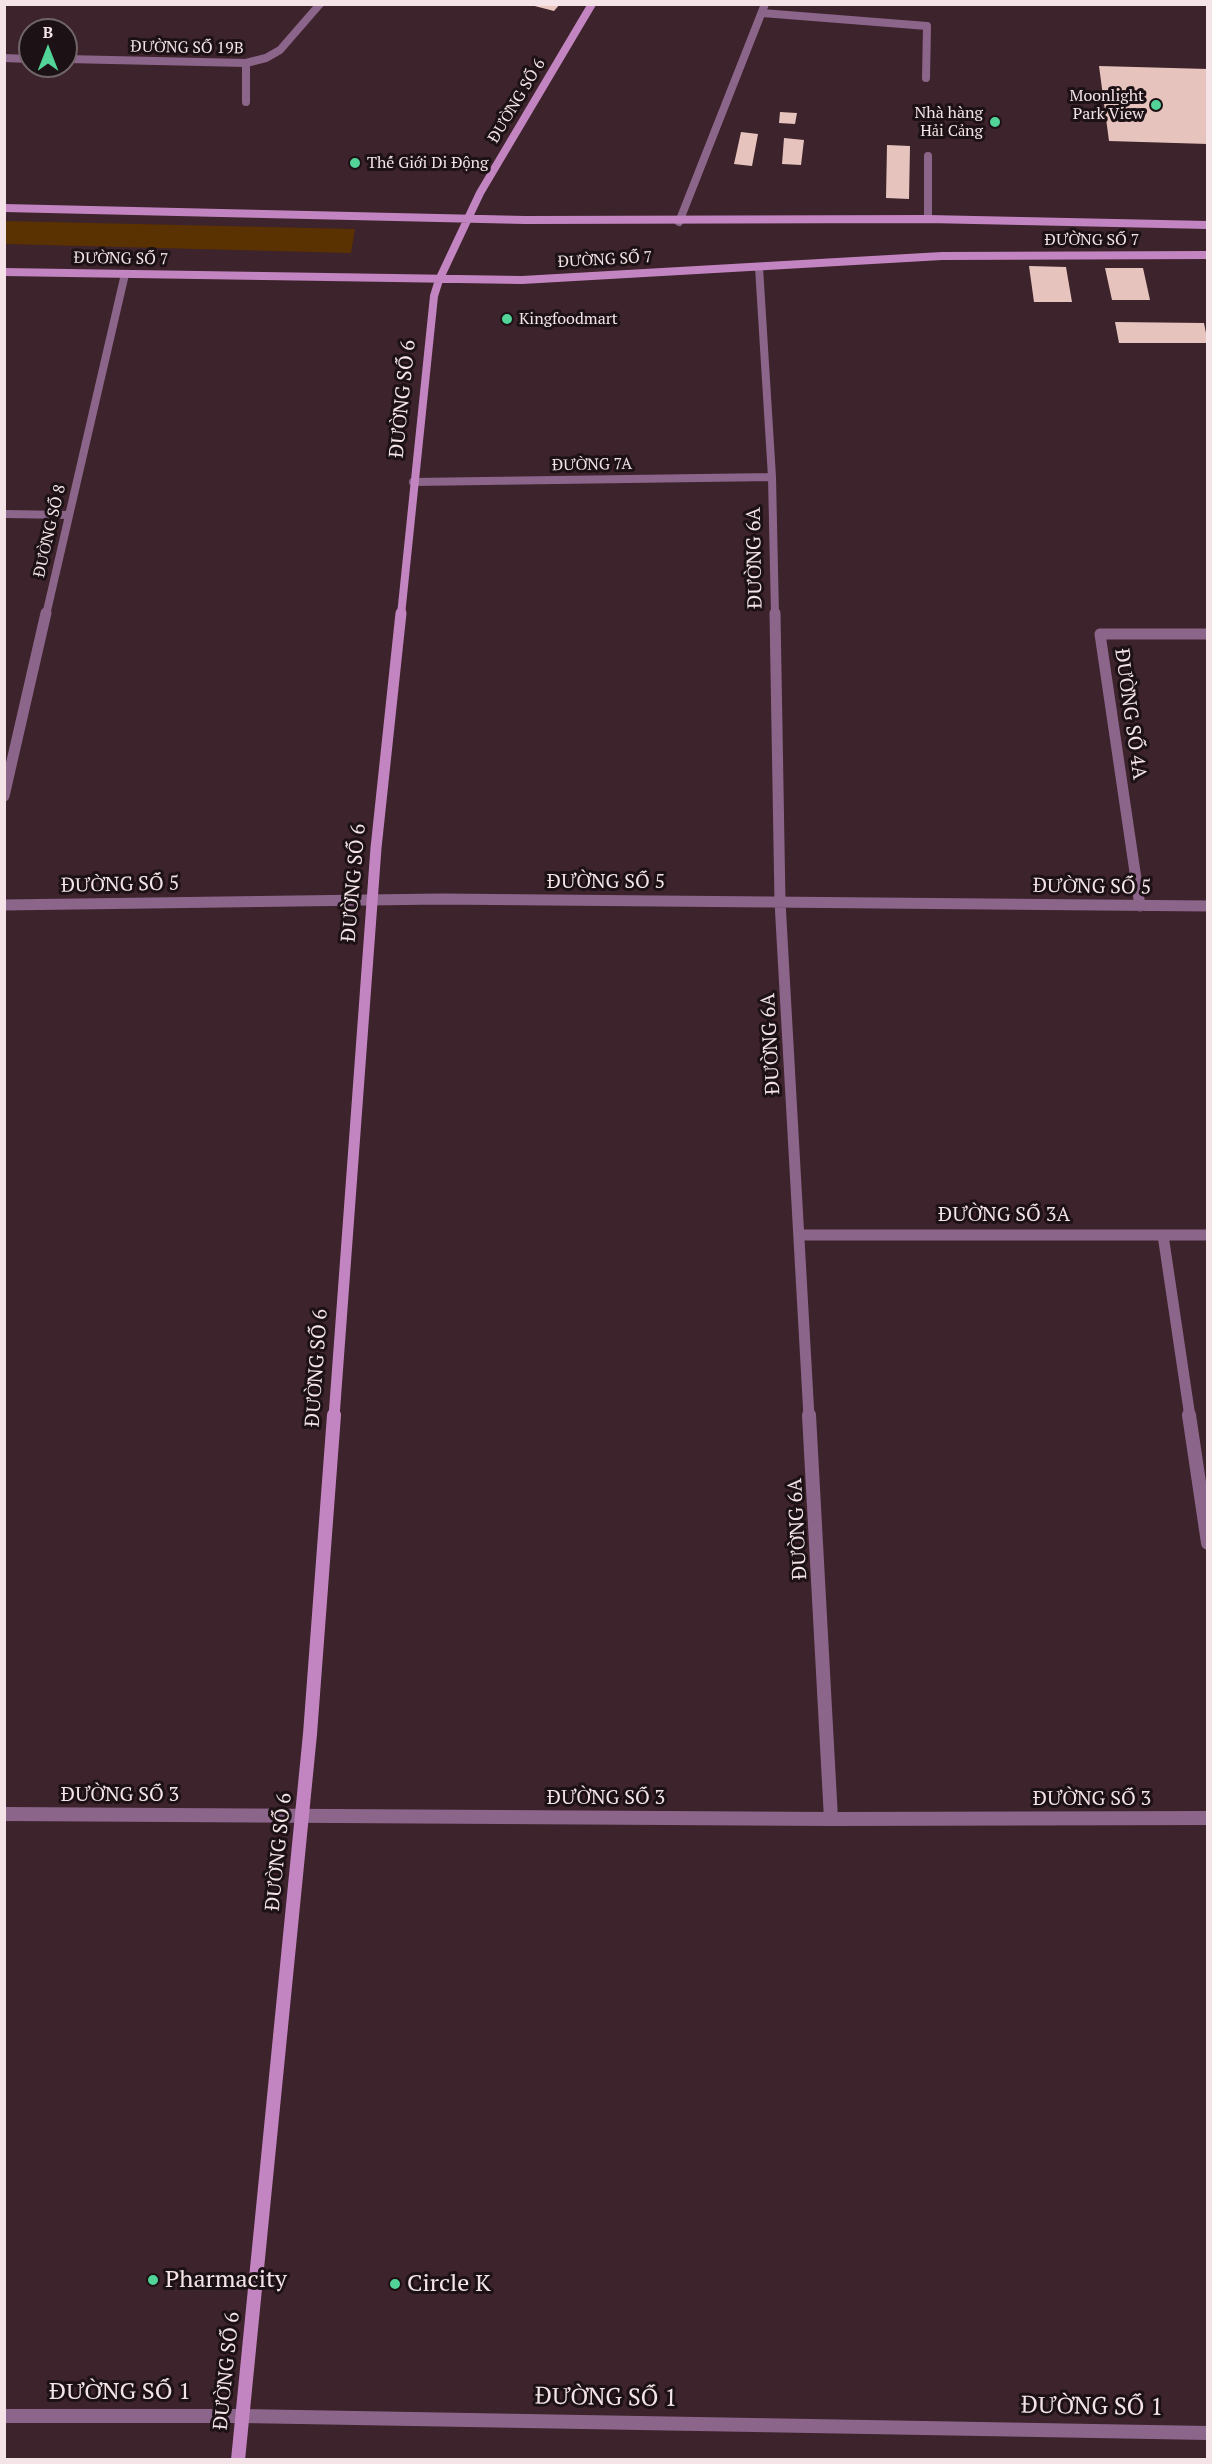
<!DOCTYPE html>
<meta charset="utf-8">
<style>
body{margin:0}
#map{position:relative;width:1212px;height:2464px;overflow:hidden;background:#3d232b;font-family:"PT Serif",serif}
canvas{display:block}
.frame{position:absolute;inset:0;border:6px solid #f4e3e7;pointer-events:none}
.north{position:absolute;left:18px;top:18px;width:60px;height:60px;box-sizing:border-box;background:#1c1114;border:2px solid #726568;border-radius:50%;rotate:0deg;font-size:16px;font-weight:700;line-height:24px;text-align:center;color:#f4e3e7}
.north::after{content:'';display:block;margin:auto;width:21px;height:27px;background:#52d397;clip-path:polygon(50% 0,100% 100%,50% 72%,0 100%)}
</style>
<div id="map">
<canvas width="1212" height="2464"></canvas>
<div class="frame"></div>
<div class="north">B</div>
</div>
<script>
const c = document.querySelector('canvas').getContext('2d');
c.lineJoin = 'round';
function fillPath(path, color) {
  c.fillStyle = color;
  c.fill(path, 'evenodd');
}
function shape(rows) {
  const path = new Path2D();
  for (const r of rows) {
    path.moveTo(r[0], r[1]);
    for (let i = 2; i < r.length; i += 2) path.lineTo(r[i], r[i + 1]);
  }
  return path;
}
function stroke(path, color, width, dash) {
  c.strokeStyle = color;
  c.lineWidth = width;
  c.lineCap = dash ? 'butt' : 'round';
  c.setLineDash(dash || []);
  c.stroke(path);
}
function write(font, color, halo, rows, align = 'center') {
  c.font = font + ' "PT Serif",serif';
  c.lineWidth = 6;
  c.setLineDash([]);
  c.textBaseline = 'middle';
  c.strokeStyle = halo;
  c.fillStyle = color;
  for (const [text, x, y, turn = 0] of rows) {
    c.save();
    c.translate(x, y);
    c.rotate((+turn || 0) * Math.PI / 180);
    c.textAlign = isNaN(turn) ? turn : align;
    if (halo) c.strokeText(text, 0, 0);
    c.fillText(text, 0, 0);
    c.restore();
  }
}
const green = shape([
 [5,221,355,229,351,253,5,244]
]);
const building = shape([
 [527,4,560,4,554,11],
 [1099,66,1208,69,1208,144,1109,141],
 [780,112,797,113,795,124,779,123],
 [741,132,758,134,752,166,734,164],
 [784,138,804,140,801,165,782,164],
 [887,145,910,146,909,199,886,198],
 [1029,266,1066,267,1072,302,1034,302],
 [1105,268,1143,268,1150,300,1112,300],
 [1115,322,1204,323,1208,343,1119,343]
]);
const lane = shape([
 [762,13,927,26,926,78],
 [928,156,928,219],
 [679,222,765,4]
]);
const streetFar2 = shape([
 [4,58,30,59],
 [66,59,246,63,266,58,280,50,320,4],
 [246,63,246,102],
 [759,267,772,477,775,615],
 [413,482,772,477],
 [4,514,69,515],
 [46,615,125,274]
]);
const streetFar1 = shape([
 [775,613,780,902,809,1417],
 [4,796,46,613],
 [4,905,440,899,1208,906],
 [1140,906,1100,634,1208,634],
 [800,1235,1208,1235],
 [1163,1235,1190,1417]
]);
const street = shape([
 [809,1415,831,1819],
 [1189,1415,1208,1543],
 [4,1814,831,1819,1208,1818],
 [4,2416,242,2416,1208,2433]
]);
const secondaryFar2 = shape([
 [4,208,525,220,928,219,1208,225],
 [4,272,522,280,942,256,1208,255],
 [401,615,434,296,439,280,480,193,592,4]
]);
const secondaryFar1 = shape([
 [334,1417,376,848,401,613]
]);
const secondary = shape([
 [238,2460,310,1734,334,1415]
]);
const markers = [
 [1156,105,6,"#52d397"],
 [995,122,6,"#52d397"],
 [355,163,6,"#52d397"],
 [507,319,6,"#52d397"],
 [153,2280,6,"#52d397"],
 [395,2284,6,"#52d397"]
];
const farStreetnames = [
 ["ĐƯỜNG SỐ 19B",187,48,1],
 ["ĐƯỜNG SỐ 6",517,101,-59],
 ["ĐƯỜNG SỐ 7",1092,240],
 ["ĐƯỜNG SỐ 7",121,259,1],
 ["ĐƯỜNG SỐ 7",605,260,-3],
 ["ĐƯỜNG 7A",592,465,-1],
 ["ĐƯỜNG SỐ 8",50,531,-77]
];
const farPoinames = [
 ["Moonlight",1144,96],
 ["Park View",1144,114],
 ["Nhà hàng",983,113],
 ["Hải Cảng",983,131],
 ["Thế Giới Di Động",367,163,"left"],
 ["Kingfoodmart",519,319,"left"]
];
const streetNames = [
 ["ĐƯỜNG SỐ 6",403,399,-84],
 ["ĐƯỜNG 6A",755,558,-91],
 ["ĐƯỜNG SỐ 4A",1130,714,82],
 ["ĐƯỜNG SỐ 5",606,882],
 ["ĐƯỜNG SỐ 6",354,883,-85],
 ["ĐƯỜNG SỐ 5",120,885,-1],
 ["ĐƯỜNG SỐ 5",1092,887,1],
 ["ĐƯỜNG 6A",771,1044,-93],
 ["ĐƯỜNG SỐ 3A",1004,1215],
 ["ĐƯỜNG SỐ 6",317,1368,-86],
 ["ĐƯỜNG 6A",798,1529,-93],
 ["ĐƯỜNG SỐ 3",120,1795],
 ["ĐƯỜNG SỐ 3",606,1798],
 ["ĐƯỜNG SỐ 3",1092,1799],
 ["ĐƯỜNG SỐ 6",279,1852,-84],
 ["ĐƯỜNG SỐ 6",227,2371,-84]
];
const nearPoinames = [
 ["Pharmacity",165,2280],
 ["Circle K",407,2284]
];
const nearStreetnames = [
 ["ĐƯỜNG SỐ 1",120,2392],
 ["ĐƯỜNG SỐ 1",606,2398,1],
 ["ĐƯỜNG SỐ 1",1092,2407,1]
];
fillPath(green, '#5a3100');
fillPath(building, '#e6c4bd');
stroke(lane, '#8c658b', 8);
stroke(streetFar2, '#8c658b', 8);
stroke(streetFar1, '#8c658b', 11);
stroke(street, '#8c658b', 14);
stroke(secondaryFar2, '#c285c1', 8);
stroke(secondaryFar1, '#c285c1', 11);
stroke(secondary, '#c285c1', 14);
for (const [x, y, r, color] of markers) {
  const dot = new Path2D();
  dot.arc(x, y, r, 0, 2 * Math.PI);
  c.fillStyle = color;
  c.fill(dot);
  stroke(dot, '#1c1114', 2);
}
write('16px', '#f4e3e7', '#1c1114', farStreetnames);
write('16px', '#f4e3e7', '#1c1114', farPoinames, 'right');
write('20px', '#f4e3e7', '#1c1114', streetNames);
write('24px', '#f4e3e7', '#1c1114', nearPoinames, 'left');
write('24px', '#f4e3e7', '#1c1114', nearStreetnames);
</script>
